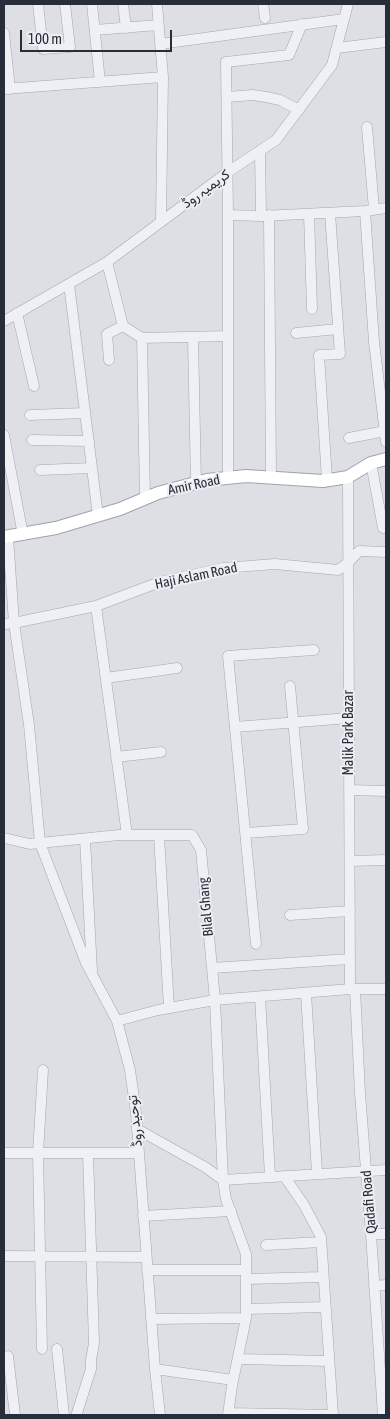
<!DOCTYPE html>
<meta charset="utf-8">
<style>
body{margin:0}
#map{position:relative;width:390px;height:1419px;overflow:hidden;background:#dddfe5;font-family:"Asap Condensed",sans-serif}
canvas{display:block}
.frame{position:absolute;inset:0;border:5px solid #282d3a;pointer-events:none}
.scale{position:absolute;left:20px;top:30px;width:152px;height:22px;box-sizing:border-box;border:2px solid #282d3a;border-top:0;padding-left:6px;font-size:15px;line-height:18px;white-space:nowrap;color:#282d3a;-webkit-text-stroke:4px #eceef3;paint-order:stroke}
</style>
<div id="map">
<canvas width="390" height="1419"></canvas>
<div class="frame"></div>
<div class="scale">100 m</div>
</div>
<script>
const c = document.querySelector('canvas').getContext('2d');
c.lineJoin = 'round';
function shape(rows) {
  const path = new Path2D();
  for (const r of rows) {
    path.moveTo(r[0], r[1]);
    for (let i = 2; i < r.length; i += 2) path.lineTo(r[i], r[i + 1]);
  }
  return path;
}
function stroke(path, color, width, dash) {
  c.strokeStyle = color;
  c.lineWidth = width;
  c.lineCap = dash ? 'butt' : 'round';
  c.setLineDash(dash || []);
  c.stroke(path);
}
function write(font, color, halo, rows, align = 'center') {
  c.font = font + ' "Asap Condensed",Vazirmatn,sans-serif';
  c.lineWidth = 4;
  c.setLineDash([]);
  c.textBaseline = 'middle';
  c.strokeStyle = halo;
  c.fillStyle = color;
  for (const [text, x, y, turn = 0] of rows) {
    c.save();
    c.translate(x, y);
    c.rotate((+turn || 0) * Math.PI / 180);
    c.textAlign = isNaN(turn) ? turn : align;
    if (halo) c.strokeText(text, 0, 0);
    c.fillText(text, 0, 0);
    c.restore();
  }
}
const minor = shape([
 [38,4,43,49,70,47,65,4],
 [92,4,100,82],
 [123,4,126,28],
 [157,4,163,77,161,222],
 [263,4,265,18],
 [95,30,158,25],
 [4,33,10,89],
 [160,44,344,19],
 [337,48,386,42],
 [4,89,163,77],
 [227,97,253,95,266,97,280,100,299,110],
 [367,127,374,209],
 [260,151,261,216],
 [365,211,374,342,386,442],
 [309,214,312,309],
 [228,215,226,62,289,55,302,24],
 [269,215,271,478],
 [107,262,123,326,142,338,228,336],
 [69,284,98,516],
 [17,313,34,386],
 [4,321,107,262,228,172,276,140,332,65,348,4],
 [296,333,338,329],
 [142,338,145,498],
 [193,338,196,483],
 [109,360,107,334,123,326],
 [30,415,85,413],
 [4,435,23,535],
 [349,438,385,431],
 [32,440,89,441],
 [371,463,383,528],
 [40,470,92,468],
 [348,477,350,989],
 [228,478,228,215,261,216,365,211,386,208],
 [327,480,319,355,340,354,330,213],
 [8,537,14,623,29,725,40,843,86,963,117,1021,130,1070,136,1113,155,1369,160,1415],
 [96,606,127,835],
 [4,624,14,623,96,606,160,582,223,568,275,564,338,570,349,562,359,551,386,552],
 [106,678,177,668],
 [235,727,349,718],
 [116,757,161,752],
 [349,790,386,791],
 [246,833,303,829,290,686],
 [159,835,169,1008],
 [4,838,30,844,119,835,192,835,201,850,215,1000,223,1180,386,1170],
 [85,839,92,971],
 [350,861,386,860],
 [290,915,350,911],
 [256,944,228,656,314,650],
 [212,968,350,959],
 [355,989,360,1093,371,1234,383,1415],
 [306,993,317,1173],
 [260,997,270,1176],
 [117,1021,158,1010,215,1000,350,989,386,989],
 [137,1129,205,1167,223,1180,226,1199,246,1254,246,1318,232,1386,228,1415],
 [4,1153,138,1153],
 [284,1176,304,1205,321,1237,333,1415],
 [143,1216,231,1211],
 [371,1234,386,1234],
 [266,1245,321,1242],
 [4,1256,146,1257],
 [147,1270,246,1270],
 [246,1279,323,1277],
 [374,1286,386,1285],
 [246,1309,325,1307],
 [151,1319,246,1318],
 [42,1349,38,1153,43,1070],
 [57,1349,64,1415],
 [4,1357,8,1356,15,1415],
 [238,1359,329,1361],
 [155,1369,233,1380],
 [77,1413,91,1369,91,1360,94,1343,88,1153],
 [228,1413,332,1415]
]);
const major = shape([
 [4,537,56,528,120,509,158,493,207,480,246,476,323,481,348,477,371,463,386,459]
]);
const streetNames = [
 ["کریمیہ روڈ",206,189,-36],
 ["Amir Road",194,485,-12],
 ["Haji Aslam Road",196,576,-12],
 ["Malik Park Bazar",349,733,-90],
 ["Bilal Ghang",206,907,-95],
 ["توحید روڈ",135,1121,-96],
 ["Qadafi Road",369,1202,-95]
];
stroke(minor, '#a3a6ae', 11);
stroke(major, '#9ea3af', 14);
stroke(minor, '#eff0f4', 10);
stroke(major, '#fff', 12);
write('14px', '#282d3a', '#eceef3', streetNames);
</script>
